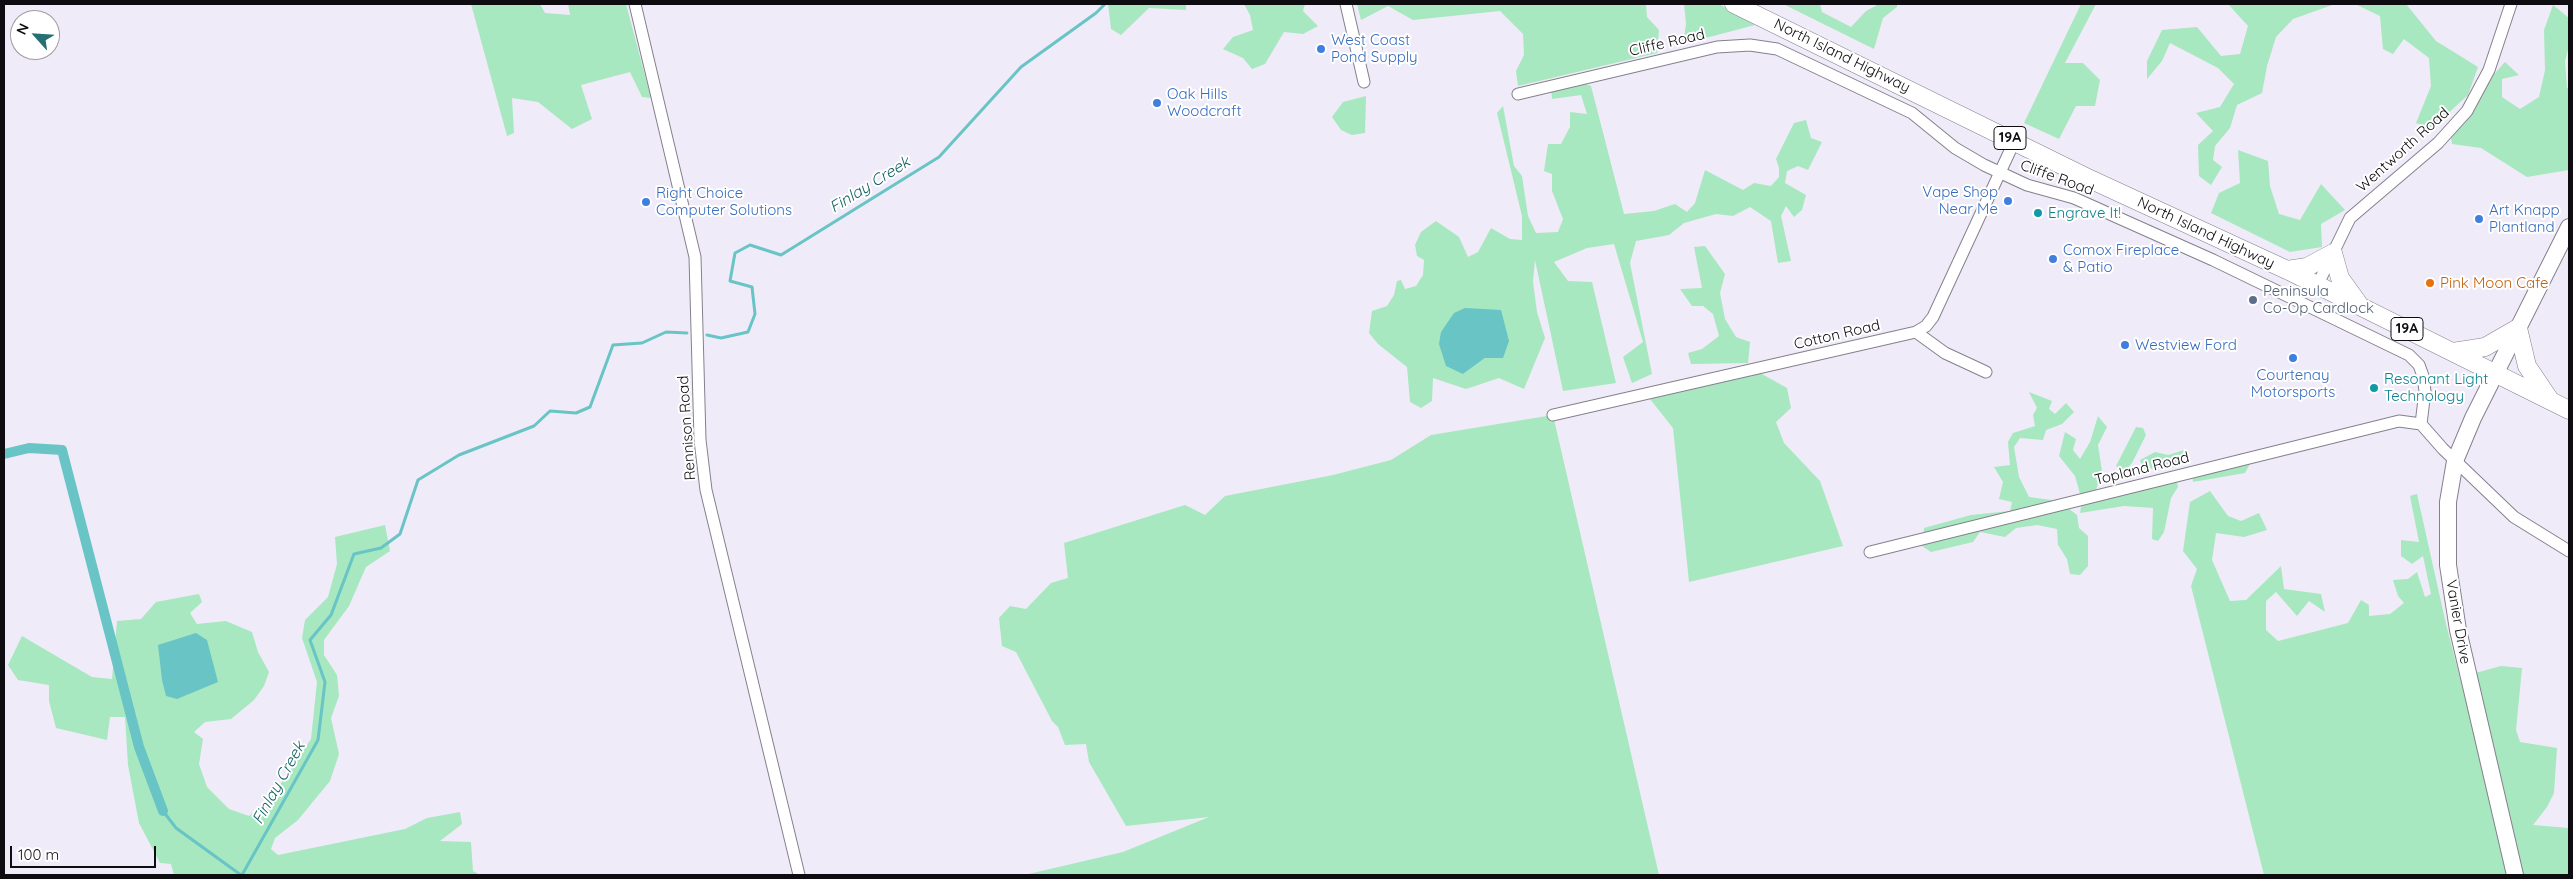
<!DOCTYPE html>
<style>
body{margin:0}
#map{position:relative;width:2573px;height:879px;overflow:hidden;background:#f0ebf8;font-family:Quicksand,sans-serif}
canvas{display:block}
.frame{position:absolute;inset:0;border:5px solid #0e0c10;pointer-events:none}
.north{position:absolute;left:10px;top:10px;width:50px;height:50px;box-sizing:border-box;background:#fff;border:1px solid #9f9e9f;border-radius:50%;rotate:296deg;font-size:14px;font-weight:700;line-height:20px;text-align:center;color:#0e0c10}
.north::after{content:'';display:block;margin:auto;width:18px;height:22px;background:#257074;clip-path:polygon(50% 0,100% 100%,50% 72%,0 100%)}
.scale{position:absolute;left:10px;top:846px;width:146px;height:22px;box-sizing:border-box;border:2px solid #0e0c10;border-top:0;padding-left:6px;font-size:15px;line-height:18px;white-space:nowrap;color:#0e0c10;-webkit-text-stroke:4px #fff;paint-order:stroke}
</style>
<div id="map">
<canvas width="2573" height="879"></canvas>
<div class="frame"></div>
<div class="north">N</div>
<div class="scale">100 m</div>
</div>
<script>
const c = document.querySelector('canvas').getContext('2d');
c.lineJoin = 'round';
function fillPath(path, color) {
  c.fillStyle = color;
  c.fill(path, 'evenodd');
}
function shape(rows) {
  const path = new Path2D();
  for (const r of rows) {
    path.moveTo(r[0], r[1]);
    for (let i = 2; i < r.length; i += 2) path.lineTo(r[i], r[i + 1]);
  }
  return path;
}
function stroke(path, color, width, dash) {
  c.strokeStyle = color;
  c.lineWidth = width;
  c.lineCap = dash ? 'butt' : 'round';
  c.setLineDash(dash || []);
  c.stroke(path);
}
function write(font, color, halo, rows, align = 'center') {
  c.font = font + ' Quicksand,sans-serif';
  c.lineWidth = 4;
  c.setLineDash([]);
  c.textBaseline = 'middle';
  c.strokeStyle = halo;
  c.fillStyle = color;
  for (const [text, x, y, turn = 0] of rows) {
    c.save();
    c.translate(x, y);
    c.rotate((+turn || 0) * Math.PI / 180);
    c.textAlign = isNaN(turn) ? turn : align;
    if (halo) c.strokeText(text, 0, 0);
    c.fillText(text, 0, 0);
    c.restore();
  }
}
const green = shape([
 [471,4,540,4,545,13,570,15,568,4,626,4,651,98,642,97,630,72,581,85,592,119,572,129,538,102,512,98,514,133,507,136],
 [1108,4,1186,4,1186,10,1149,8,1121,35,1111,29],
 [1244,4,1305,4,1303,11,1318,26,1303,34,1284,32,1265,64,1252,69,1243,58,1223,49,1233,37,1253,30,1250,15],
 [1357,4,1646,4,1647,17,1659,30,1657,53,1518,86,1516,71,1524,55,1523,34,1500,11,1413,20,1388,6,1361,20],
 [1684,4,1719,4,1755,25,1683,44,1686,24],
 [1786,4,1820,4,1822,12,1851,27,1866,11,1879,4,1897,4,1897,7,1883,18,1874,49,1785,5],
 [2081,4,2096,4,2065,63,2083,63,2100,80,2095,106,2076,106,2059,139,2024,123],
 [2228,4,2335,4,2293,19,2276,37,2267,66,2262,93,2237,105,2230,128,2215,146,2213,160,2222,167,2211,185,2199,176,2198,145,2213,131,2196,113,2220,107,2234,84,2218,68,2170,43,2162,61,2147,79,2147,61,2162,30,2197,27,2221,56,2240,54,2248,26],
 [2355,4,2406,4,2436,41,2478,67,2468,95,2432,128,2416,123,2431,86,2429,58,2404,39,2393,54,2383,49,2380,16],
 [2553,5,2569,18,2569,46,2565,61,2567,88,2569,88,2569,170,2527,177,2481,148,2452,144,2450,132,2487,82,2505,62,2519,75,2502,79,2502,97,2520,109,2539,97,2545,70,2544,30],
 [1579,82,1591,86,1624,214,1654,211,1675,204,1687,212,1695,203,1705,170,1743,190,1754,183,1771,186,1779,177,1779,168,1776,159,1794,123,1806,120,1811,138,1822,142,1808,170,1798,166,1787,171,1785,183,1806,195,1802,210,1794,217,1786,206,1781,216,1791,261,1778,263,1771,221,1750,207,1733,216,1716,214,1684,223,1669,235,1636,241,1630,263,1652,374,1632,383,1623,357,1643,342,1614,244,1587,248,1554,262,1568,281,1592,282,1616,383,1563,391,1535,260,1533,282,1537,312,1545,338,1524,389,1499,378,1466,389,1433,378,1432,401,1421,408,1410,402,1407,367,1378,344,1369,333,1372,311,1387,306,1394,295,1397,281,1401,280,1405,289,1416,286,1423,275,1424,260,1417,256,1415,245,1421,232,1436,221,1459,237,1468,257,1478,252,1491,228,1510,239,1522,240,1522,216,1497,113,1503,106,1514,166,1522,176,1528,216,1536,233,1558,232,1563,219,1552,191,1552,174,1544,171,1548,144,1561,144,1570,127,1570,112,1587,114,1581,95,1552,99,1551,87],
 [1448,325,1485,358,1463,374,1441,332],
 [1366,96,1365,133,1352,135,1341,130,1332,117,1343,102],
 [2238,150,2268,161,2270,186,2279,214,2300,220,2321,184,2345,210,2321,224,2322,247,2290,252,2211,213,2219,193,2240,183],
 [1705,246,1725,274,1720,293,1725,319,1736,337,1750,342,1748,363,1691,364,1688,353,1702,349,1719,336,1713,314,1703,306,1692,306,1680,289,1702,288,1694,247],
 [1753,369,1787,388,1791,408,1776,422,1784,443,1820,481,1843,546,1689,582,1673,428,1646,394],
 [2029,392,2052,401,2049,409,2055,414,2066,403,2074,412,2062,424,2046,430,2043,440,2020,438,2014,447,2019,477,2029,497,2059,501,2077,515,2079,528,2088,536,2088,566,2080,575,2070,574,2067,559,2058,545,2057,529,2037,525,2016,528,2005,537,1980,532,1973,542,1931,552,1922,546,1924,528,1971,515,2010,511,2012,502,1999,499,2003,482,1994,467,2010,465,2008,442,2013,433,2035,426,2033,415,2037,408],
 [1553,415,1659,875,1024,875,1123,852,1209,817,1126,826,1089,762,1086,744,1065,745,1058,727,1052,721,1016,652,1002,646,999,618,1010,606,1026,609,1051,583,1068,578,1064,543,1185,505,1205,515,1225,496,1333,475,1391,460,1431,435],
 [2098,416,2107,427,2098,445,2102,471,2096,490,2175,473,2178,487,2171,498,2164,532,2158,541,2152,539,2153,508,2124,506,2080,513,2082,501,2075,476,2059,456,2065,432,2076,439,2073,450,2080,459,2090,442],
 [2136,427,2143,428,2146,435,2132,463,2125,472,2116,466],
 [2184,450,2177,467,2143,469,2140,460,2155,452,2168,455],
 [2251,462,2245,473,2193,482,2192,468],
 [2210,491,2228,516,2241,521,2259,513,2267,530,2244,537,2216,533,2212,560,2230,601,2246,600,2281,566,2284,589,2321,594,2325,612,2309,601,2297,616,2276,592,2266,601,2266,630,2278,641,2348,623,2361,600,2369,605,2369,616,2390,614,2404,603,2398,596,2393,580,2408,579,2417,572,2425,597,2431,594,2423,556,2412,564,2401,556,2401,540,2419,542,2410,496,2417,494,2446,624,2511,875,2264,875,2191,586,2197,569,2183,551,2190,502],
 [385,525,390,551,366,567,349,606,324,640,324,655,337,675,339,696,331,718,339,754,330,781,298,820,275,838,271,849,278,855,405,829,427,818,460,812,462,824,440,841,471,842,473,871,480,875,174,875,171,864,160,863,139,823,128,765,125,717,110,717,107,740,56,728,49,701,49,685,18,680,8,665,22,636,92,677,112,679,117,621,141,619,156,602,199,594,202,602,190,613,197,624,226,621,252,632,258,652,269,672,264,686,254,700,231,719,205,722,194,732,203,739,199,764,207,787,229,809,249,816,273,795,311,739,317,682,302,638,305,620,328,597,337,564,335,537],
 [2501,666,2522,668,2516,730,2520,742,2557,748,2554,793,2547,807,2533,825,2569,828,2569,875,2515,875,2468,675]
]);
const water = shape([
 [1465,308,1501,310,1509,341,1503,358,1485,358,1463,374,1446,366,1439,344,1441,332,1454,313],
 [196,633,207,640,218,682,177,699,166,696,162,680,158,645]
]);
const stream = shape([
 [707,335,721,338,748,332,755,314,752,287,730,281,735,253,750,245,781,255,939,157,1021,67,1096,13,1105,4],
 [163,811,176,828,241,875],
 [242,875,318,740,325,682,310,640,331,615,354,554,381,548,400,534,418,480,459,455,534,426,550,411,576,413,590,407,613,345,642,343,666,332,687,333]
]);
const canal = shape([
 [4,454,29,448,62,450,139,747,163,811]
]);
const street = shape([
 [635,4,695,257,700,440,706,490,799,875],
 [1346,4,1364,82],
 [1518,94,1717,47,1750,45,1777,49,1912,113,1955,148,1984,165,2027,185,2074,198,2213,260,2409,355,2419,365,2423,376,2425,391,2421,424,2443,449,2514,517,2569,551],
 [2317,286,2350,218,2438,143,2467,111,2489,70,2511,4],
 [1916,332,1945,353,1986,372],
 [1553,415,1916,332,1926,326,1933,317,2015,140],
 [1870,552,2399,421,2421,424]
]);
const secondary = shape([
 [2515,875,2458,630,2448,565,2448,502,2455,461,2473,418,2569,227]
]);
const primary = shape([
 [1734,4,2092,180,2287,270,2569,410],
 [2287,270,2307,267,2333,253,2340,278,2358,303],
 [2453,352,2485,347,2518,328,2527,366,2550,400]
]);
const markers = [
 [1321,49,5,"#3f7fe0"],
 [1157,103,5,"#3f7fe0"],
 [2008,201,5,"#3f7fe0"],
 [646,202,5,"#3f7fe0"],
 [2038,213,5,"#0f9aa8"],
 [2479,219,5,"#3f7fe0"],
 [2053,259,5,"#3f7fe0"],
 [2430,283,5,"#e8710a"],
 [2253,300,5,"#5c6f8a"],
 [2125,345,5,"#3f7fe0"],
 [2293,358,5,"#3f7fe0"],
 [2374,388,5,"#0f9aa8"]
];
const shields = [
 [2010,138,32],
 [2407,329,32]
];
const shieldNames = [
 ["19A",2010,138],
 ["19A",2407,329]
];
const shopNames = [
 ["West Coast",1331,40],
 ["Pond Supply",1331,57],
 ["Oak Hills",1167,94],
 ["Woodcraft",1167,111],
 ["Vape Shop",1998,192,"right"],
 ["Near Me",1998,209,"right"],
 ["Right Choice",656,193],
 ["Computer Solutions",656,210],
 ["Art Knapp",2489,210],
 ["Plantland",2489,227],
 ["Comox Fireplace",2063,250],
 ["& Patio",2063,267],
 ["Westview Ford",2135,345],
 ["Courtenay",2293,375,"center"],
 ["Motorsports",2293,392,"center"]
];
const streetNames = [
 ["Cliffe Road",1667,43,-13],
 ["North Island Highway",1842,56,26],
 ["Wentworth Road",2403,150,-42],
 ["Cliffe Road",2057,178,20],
 ["North Island Highway",2206,233,25],
 ["Cotton Road",1837,335,-13],
 ["Rennison Road",687,428,-94],
 ["Topland Road",2142,469,-14],
 ["Vanier Drive",2458,622,80]
];
const cultureNames = [
 ["Engrave It!",2048,213],
 ["Resonant Light",2384,379],
 ["Technology",2384,396]
];
const foodNames = [
 ["Pink Moon Cafe",2440,283]
];
const serviceNames = [
 ["Peninsula",2263,291],
 ["Co-Op Cardlock",2263,308]
];
const waterNames = [
 ["Finlay Creek",870,185,-32],
 ["Finlay Creek",279,783,-61]
];
fillPath(green, '#a7e8c0');
fillPath(water, '#68c4c5');
stroke(stream, '#68c4c5', 3);
stroke(canal, '#68c4c5', 10);
stroke(street, '#85808c', 13);
stroke(secondary, '#85808c', 18);
stroke(primary, '#85808c', 19);
stroke(street, '#fff', 11);
stroke(secondary, '#fff', 16);
stroke(primary, '#fff', 18);
for (const [x, y, r, color] of markers) {
  const dot = new Path2D();
  dot.arc(x, y, r, 0, 2 * Math.PI);
  c.fillStyle = color;
  c.fill(dot);
  stroke(dot, '#fff', 2);
}
for (const [x, y, w] of shields) {
  const box = new Path2D();
  box.roundRect(x - w / 2, y - 11.5, w, 23, 4);
  c.fillStyle = '#fff';
  c.fill(box);
  stroke(box, '#0e0c10', 1);
}
write('bold 14px', '#0e0c10', null, shieldNames);
write('15px', '#366cbe', '#fff', shopNames, 'left');
write('15px', '#0e0c10', '#fff', streetNames);
write('15px', '#0d838f', '#fff', cultureNames, 'left');
write('15px', '#c56008', '#fff', foodNames, 'left');
write('15px', '#4e5e75', '#fff', serviceNames, 'left');
write('italic 16px', '#146263', '#fff', waterNames);
</script>
